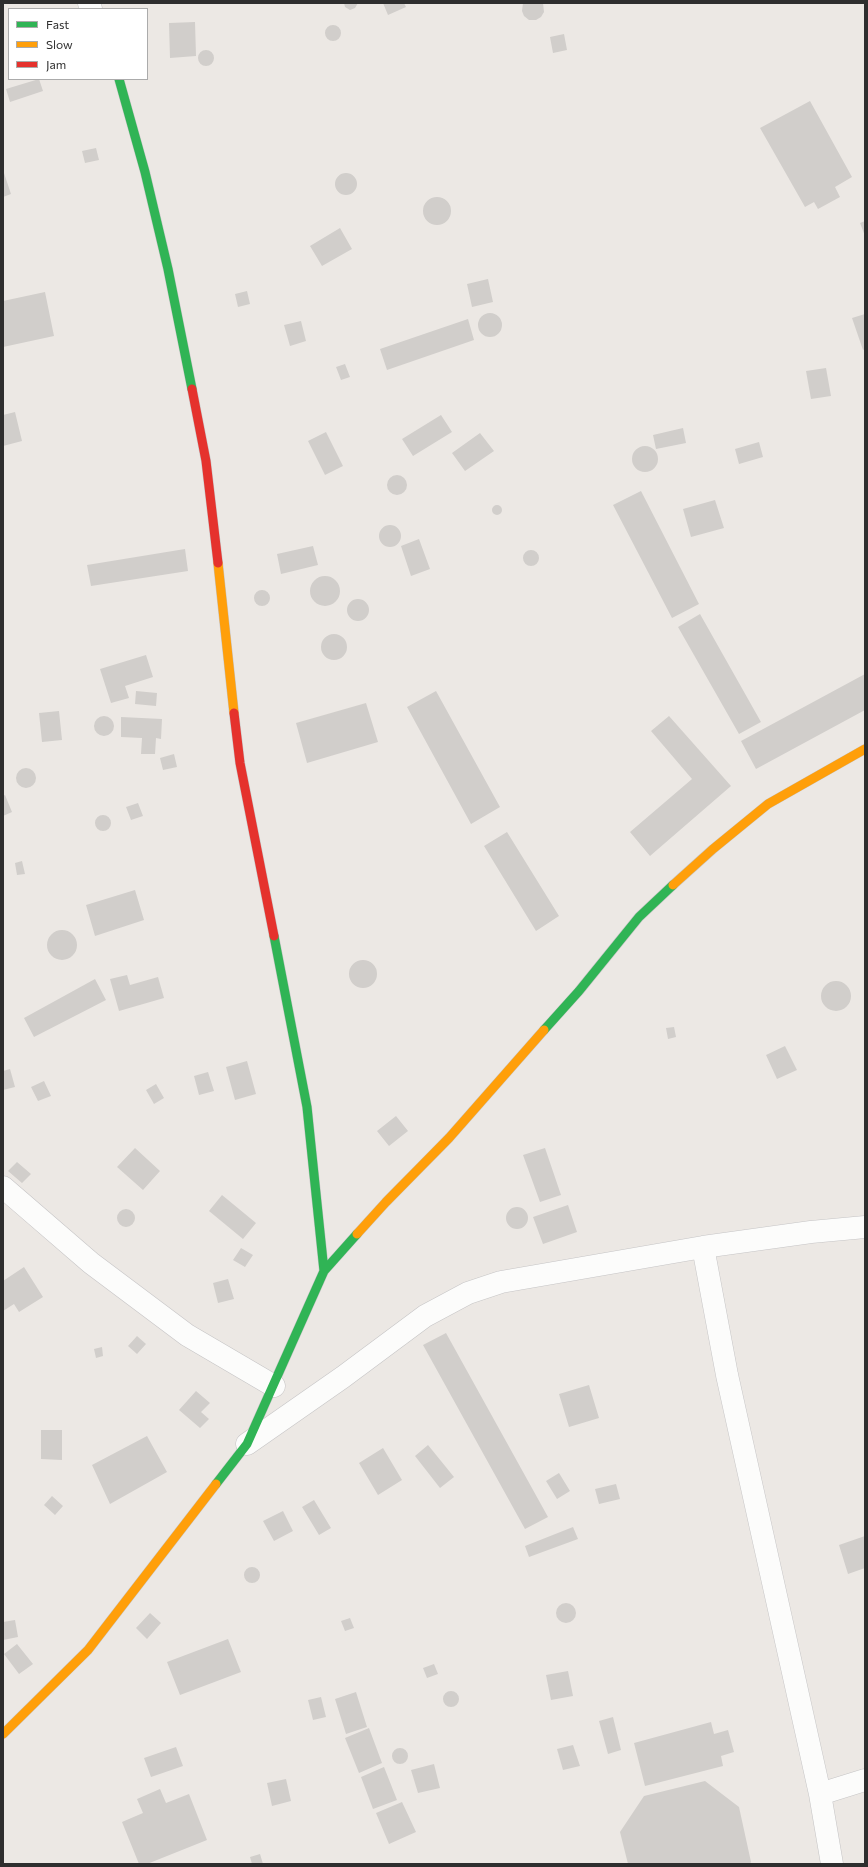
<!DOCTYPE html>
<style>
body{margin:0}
#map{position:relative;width:868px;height:1867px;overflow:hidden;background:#ece8e4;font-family:Commissioner,sans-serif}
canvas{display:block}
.frame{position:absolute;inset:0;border:4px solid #2e2e2e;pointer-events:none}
.legend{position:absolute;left:8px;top:8px;width:140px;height:72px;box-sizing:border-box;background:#fff;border:1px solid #ababab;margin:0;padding:5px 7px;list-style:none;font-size:12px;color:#2e2e2e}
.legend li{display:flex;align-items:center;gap:8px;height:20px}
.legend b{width:20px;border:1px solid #ababab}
</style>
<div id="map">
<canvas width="868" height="1867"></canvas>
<div class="frame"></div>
<ul class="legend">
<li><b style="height:5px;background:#30b455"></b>Fast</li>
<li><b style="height:5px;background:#ff9f0a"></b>Slow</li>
<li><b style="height:5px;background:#e5322d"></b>Jam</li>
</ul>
</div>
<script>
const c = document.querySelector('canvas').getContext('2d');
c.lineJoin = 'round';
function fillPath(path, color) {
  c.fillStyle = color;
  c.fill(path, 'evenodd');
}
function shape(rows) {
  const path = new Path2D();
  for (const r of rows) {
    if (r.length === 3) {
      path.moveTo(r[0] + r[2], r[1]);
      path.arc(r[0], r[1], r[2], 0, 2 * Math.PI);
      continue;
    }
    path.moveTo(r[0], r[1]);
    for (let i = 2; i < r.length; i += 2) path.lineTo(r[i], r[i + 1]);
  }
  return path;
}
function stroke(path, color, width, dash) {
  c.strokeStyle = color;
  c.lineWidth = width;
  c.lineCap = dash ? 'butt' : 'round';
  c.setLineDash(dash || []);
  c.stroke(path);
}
const building = shape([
 [344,3,358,3,355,8,350,10,345,7],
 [383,3,404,3,406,7,388,15],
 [523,3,543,3,544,12,541,17,536,20,529,20,524,16,522,11],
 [195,22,196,56,170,58,169,23],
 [333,33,8],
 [564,34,567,50,553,53,550,37],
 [206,58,8],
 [39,79,43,91,10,102,6,89],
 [810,101,852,177,835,187,840,197,818,209,814,202,805,207,760,128],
 [96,148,99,160,85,163,82,151],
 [3,170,11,194,3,197],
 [346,184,11],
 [437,211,14],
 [865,221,865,236,860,223],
 [340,228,352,249,322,266,310,246],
 [488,279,493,302,472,307,467,284],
 [247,291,250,304,238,307,235,294],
 [45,292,54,336,3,347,3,301],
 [490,325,12],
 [865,314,865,349,863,350,852,318],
 [468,319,474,340,387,370,380,349],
 [301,321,306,341,290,346,284,325],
 [345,364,350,377,341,380,336,367],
 [826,368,831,396,811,399,806,371],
 [15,412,22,441,3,446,3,415],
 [441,415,452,432,413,456,402,439],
 [683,428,686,443,656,449,653,435],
 [326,432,343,466,325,475,308,441],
 [480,433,494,451,465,471,452,453],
 [759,442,763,457,739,464,735,449],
 [645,459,13],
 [397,485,10],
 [641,491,699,604,672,618,613,505],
 [715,500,724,528,691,537,683,509],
 [497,510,5],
 [390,536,11],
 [419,539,430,569,411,576,401,546],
 [313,546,318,565,281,574,277,554],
 [185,549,188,571,91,586,87,565],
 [531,558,8],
 [325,591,15],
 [262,598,8],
 [358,610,11],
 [700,614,761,722,739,734,678,627],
 [334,647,13],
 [146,655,153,677,125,686,129,698,111,703,100,669],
 [865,674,865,710,756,769,741,741],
 [136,691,157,693,156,706,135,704],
 [436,691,500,807,471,824,407,707],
 [366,703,378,742,307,763,296,723],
 [59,711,62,740,42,742,39,713],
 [104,726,10],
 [669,716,731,786,650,856,630,832,692,779,651,731],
 [121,717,162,719,161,739,156,738,155,754,141,754,142,738,121,737],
 [174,754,177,767,163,770,160,758],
 [26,778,10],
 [5,795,12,812,3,816,3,796],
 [138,803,143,816,131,820,126,807],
 [103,823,8],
 [507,832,559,916,536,931,484,846],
 [22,861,25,874,17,875,15,863],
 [135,890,144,920,95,936,86,905],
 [62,945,15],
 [363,974,14],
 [127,975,130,985,158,977,164,998,119,1011,110,979],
 [95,979,106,1000,34,1037,24,1018],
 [836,996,15],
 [674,1027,676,1037,668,1039,666,1028],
 [785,1046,797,1070,777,1079,766,1055],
 [247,1061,256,1094,235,1100,226,1067],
 [10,1069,15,1087,3,1090,3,1071],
 [208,1072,214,1091,199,1095,194,1076],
 [44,1081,51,1096,38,1101,31,1087],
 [156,1084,164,1098,154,1104,146,1090],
 [396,1116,408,1131,389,1146,377,1131],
 [135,1148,160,1171,143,1190,117,1167],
 [545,1148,561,1195,540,1202,523,1155],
 [17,1162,31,1174,22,1183,8,1171],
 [222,1195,256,1223,243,1239,209,1211],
 [568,1205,577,1232,543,1244,533,1217],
 [517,1218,11],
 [126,1218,9],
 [241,1248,253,1255,245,1267,233,1260],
 [24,1267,43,1297,19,1312,14,1304,3,1311,3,1281],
 [228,1279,234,1299,218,1303,213,1283],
 [446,1333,548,1517,525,1529,423,1345],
 [137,1336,146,1344,137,1354,128,1346],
 [102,1347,103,1356,96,1358,94,1349],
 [589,1385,599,1418,569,1427,559,1394],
 [196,1391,210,1403,201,1412,209,1419,200,1428,179,1410],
 [41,1430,62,1430,62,1460,41,1459],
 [147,1436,167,1472,110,1504,92,1465],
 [428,1445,454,1477,440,1488,415,1456],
 [383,1448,402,1480,378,1495,359,1463],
 [559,1473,570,1491,557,1499,546,1481],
 [616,1484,620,1499,599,1504,595,1489],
 [52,1496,63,1506,55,1515,44,1505],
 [314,1500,331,1528,319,1535,302,1507],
 [283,1511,293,1531,274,1541,263,1521],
 [573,1527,578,1539,529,1557,525,1546],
 [865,1536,865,1568,848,1574,839,1545],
 [252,1575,8],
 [566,1613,10],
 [150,1613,161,1623,147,1639,136,1628],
 [350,1618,354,1628,345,1631,341,1621],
 [15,1620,18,1637,3,1640,3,1622],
 [228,1639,241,1672,180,1695,167,1662],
 [17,1644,33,1664,19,1674,4,1654],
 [434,1664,438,1674,427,1678,423,1668],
 [568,1671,573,1696,551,1700,546,1675],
 [451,1699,8],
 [356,1692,367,1727,346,1734,335,1699],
 [321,1697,326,1717,313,1720,308,1700],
 [613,1717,621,1750,608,1754,599,1721],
 [711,1722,714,1734,728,1730,734,1752,721,1756,723,1766,645,1786,634,1743],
 [369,1728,382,1763,359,1773,345,1738],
 [573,1745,580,1766,563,1770,557,1749],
 [176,1747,183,1766,151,1777,144,1758],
 [400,1756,8],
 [434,1764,440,1788,418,1793,411,1770],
 [384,1767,397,1800,373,1809,361,1777],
 [286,1779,291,1801,272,1806,267,1783],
 [705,1781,739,1807,751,1862,750,1864,628,1864,620,1832,644,1796],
 [160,1789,166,1803,189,1794,207,1840,147,1864,139,1864,122,1822,143,1813,137,1799],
 [402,1802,416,1832,389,1844,376,1813],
 [260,1854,263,1864,252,1864,250,1857]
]);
const street = shape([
 [89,3,91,9],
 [3,1187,91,1263,187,1335,274,1386],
 [703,1247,727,1375,820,1794,832,1864],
 [247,1444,343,1377,425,1316,468,1293,501,1282,703,1247,811,1232,865,1227],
 [820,1794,865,1780]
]);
const fast = shape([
 [119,79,145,172,168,269,192,389],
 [274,936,307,1107,324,1271],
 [544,1030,579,991,639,917,673,885],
 [216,1484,247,1444,324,1271,357,1234]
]);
const slow = shape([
 [218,563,234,713],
 [673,885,713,849,768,804,865,749],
 [357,1234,386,1202,449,1138,544,1030],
 [3,1734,88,1650,216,1484]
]);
const jam = shape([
 [192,389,206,461,218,563],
 [234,713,240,763,274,936]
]);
fillPath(building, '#d1cecb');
stroke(street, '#c5c4c5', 23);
stroke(fast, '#c5c4c5', 10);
stroke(slow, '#c5c4c5', 10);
stroke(jam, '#c5c4c5', 10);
stroke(street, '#fcfcfb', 22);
stroke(fast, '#30b455', 9);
stroke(slow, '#ff9f0a', 9);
stroke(jam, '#e5322d', 9);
</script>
